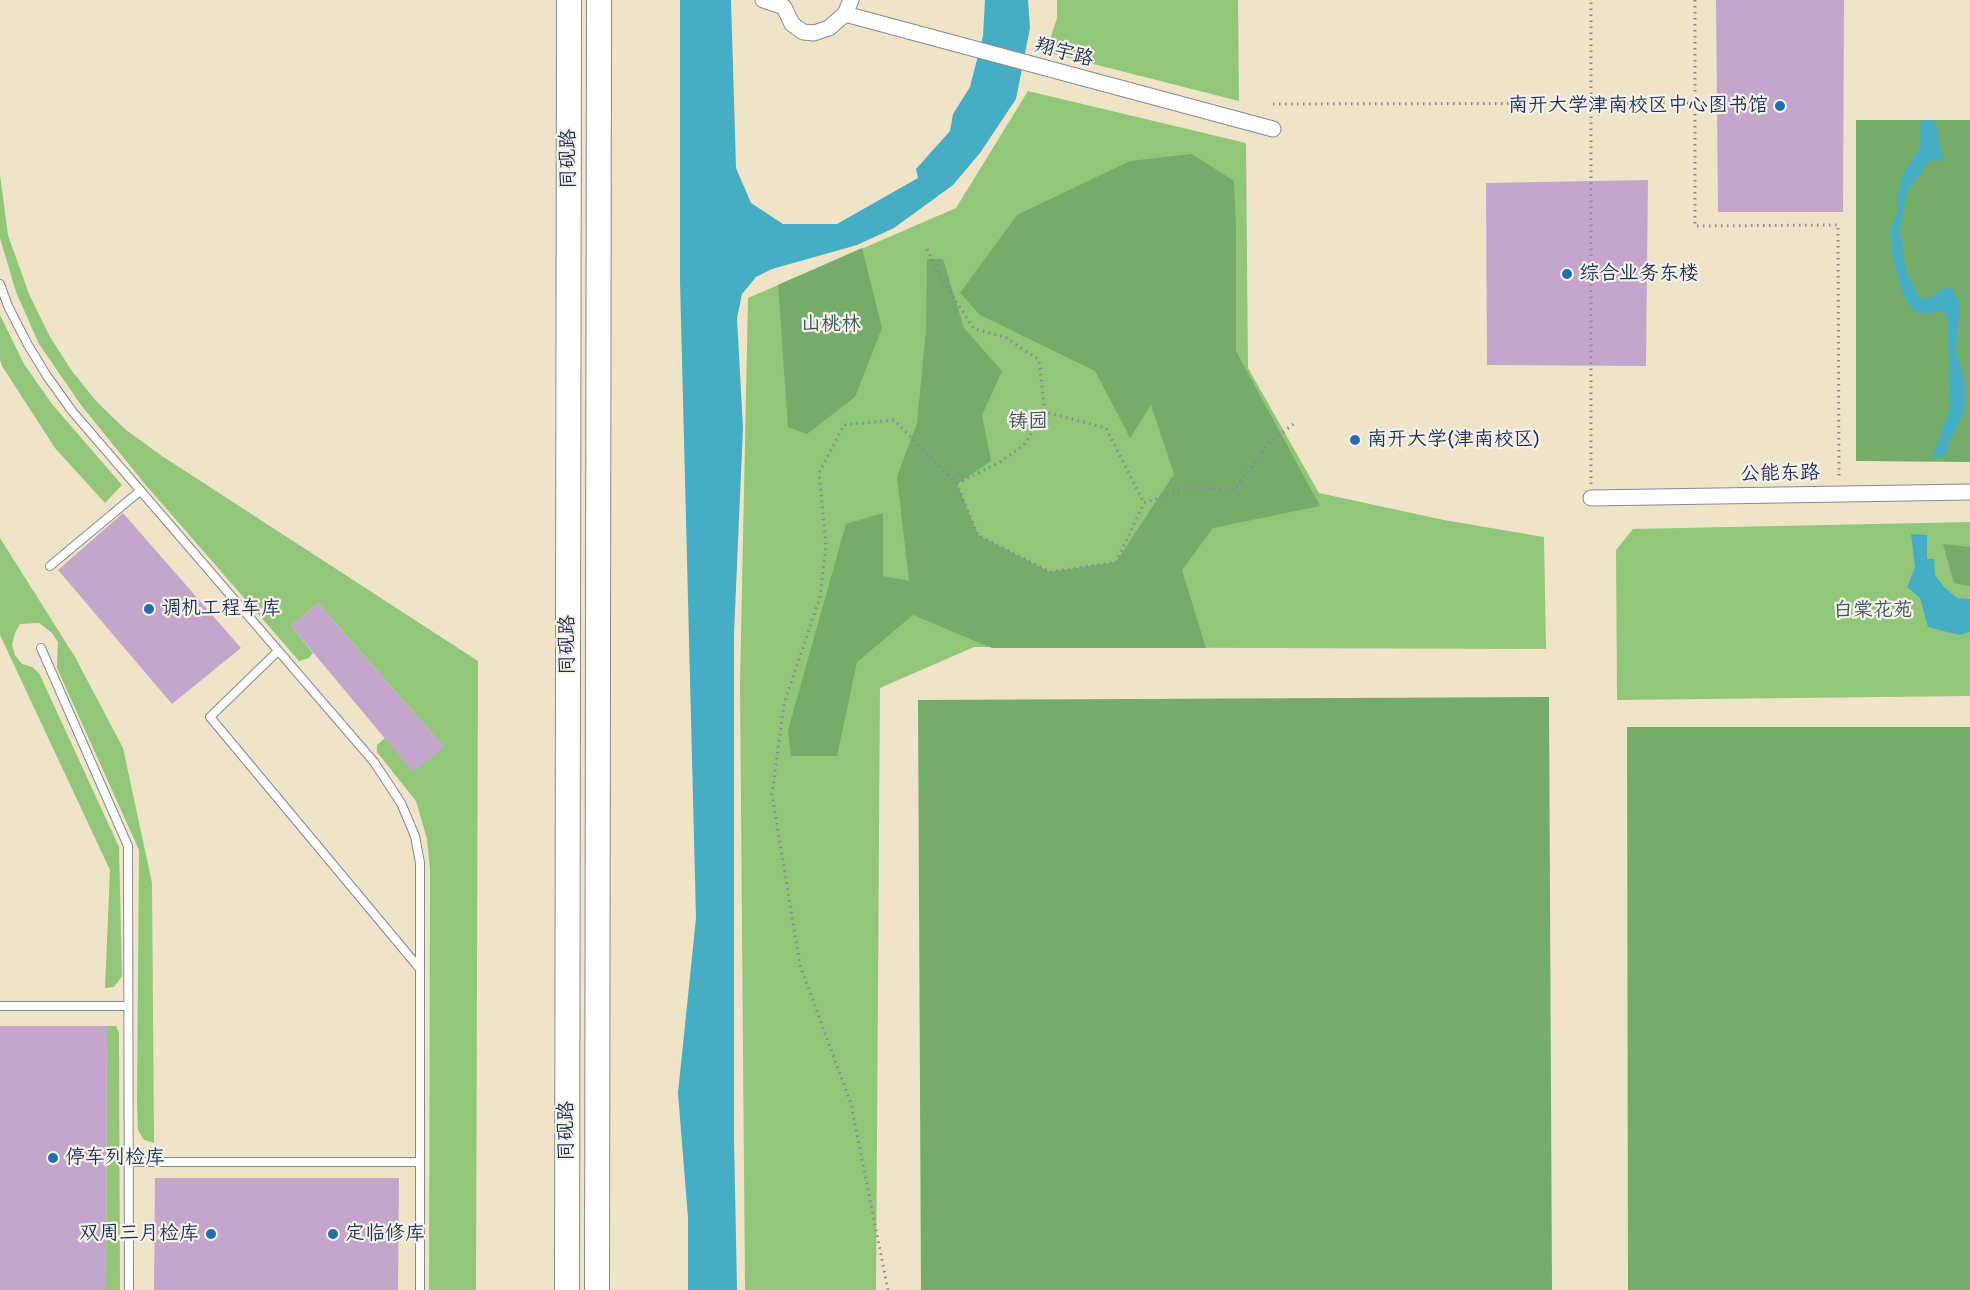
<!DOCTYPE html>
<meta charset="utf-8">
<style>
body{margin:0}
canvas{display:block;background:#efe4c8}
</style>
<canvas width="1970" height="1290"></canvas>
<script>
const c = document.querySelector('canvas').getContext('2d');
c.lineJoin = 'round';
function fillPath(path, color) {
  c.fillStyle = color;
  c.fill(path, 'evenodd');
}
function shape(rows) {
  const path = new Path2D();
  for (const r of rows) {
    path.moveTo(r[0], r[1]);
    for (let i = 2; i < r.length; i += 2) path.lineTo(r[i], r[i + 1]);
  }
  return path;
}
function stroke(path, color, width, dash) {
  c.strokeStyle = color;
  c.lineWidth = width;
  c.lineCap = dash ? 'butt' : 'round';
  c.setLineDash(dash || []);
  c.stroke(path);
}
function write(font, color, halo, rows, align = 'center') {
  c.font = font + ' Pangolin,"LXGW WenKai TC",sans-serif';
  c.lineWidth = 4.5;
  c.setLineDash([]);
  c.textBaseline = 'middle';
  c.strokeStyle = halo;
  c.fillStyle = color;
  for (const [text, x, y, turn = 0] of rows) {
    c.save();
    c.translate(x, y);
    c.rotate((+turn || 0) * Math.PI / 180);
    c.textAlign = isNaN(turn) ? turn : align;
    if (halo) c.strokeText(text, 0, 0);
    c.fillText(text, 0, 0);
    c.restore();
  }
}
const green = shape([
 [1057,0,1238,0,1239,101,1046,52,1057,18],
 [1028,91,1246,143,1248,368,1319,493,1444,520,1544,537,1546,649,974,647,880,688,876,1290,745,1290,740,684,748,298,956,208],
 [0,175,8,235,29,294,50,337,72,371,96,401,126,430,162,456,478,661,476,1290,429,1290,430,870,427,839,416,801,377,752,377,745,385,738,443,746,318,603,291,626,313,653,309,658,299,661,144,483,81,405,39,344,16,292,0,238],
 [0,315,24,364,52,404,122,485,105,503,55,448,2,366,0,360],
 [1970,522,1970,696,1617,700,1616,550,1633,529],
 [0,538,75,657,123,748,152,883,154,1143,144,1140,138,1130,137,1102,139,850,57,668,58,642,52,633,39,623,20,624,15,633,12,645,15,655,22,664,32,667,39,673,119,847,122,976,114,987,105,988,110,870,0,635],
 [107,1026,116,1026,119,1033,120,1290,106,1290]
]);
const forest = shape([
 [1856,120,1970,120,1970,462,1856,461],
 [1192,154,1234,181,1236,227,1236,351,1320,506,1213,528,1182,570,1206,648,992,648,913,615,857,662,837,756,791,756,788,730,846,524,883,513,883,576,909,581,897,477,917,423,926,330,927,259,943,259,964,328,1002,371,982,415,991,461,957,484,978,535,1050,572,1116,562,1174,474,1151,405,1130,438,1095,371,980,315,960,293,1017,215,1130,161],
 [862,248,882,328,855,397,807,434,788,427,778,285],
 [1943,544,1970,547,1970,586,1954,583],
 [1549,697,1552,1290,921,1290,918,700],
 [1627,727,1970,727,1970,1290,1628,1290]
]);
const water = shape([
 [680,0,731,0,736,168,751,203,783,224,837,224,918,178,916,169,950,131,953,114,970,87,983,36,985,0,1028,0,1030,28,1016,99,980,153,953,185,894,228,857,245,772,269,756,277,742,294,737,318,743,428,734,634,734,1138,737,1290,688,1290,688,1218,678,1093,696,918,680,281],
 [1921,120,1935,121,1944,163,1936,159,1926,164,1919,177,1907,191,1900,233,1906,271,1920,298,1931,298,1942,289,1951,288,1960,303,1956,350,1965,384,1965,409,1944,456,1932,458,1949,411,1950,386,1947,315,1940,311,1926,314,1914,312,1902,293,1893,258,1890,231,1898,211,1897,197,1902,176,1920,148],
 [1911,534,1927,535,1927,559,1934,559,1935,575,1944,587,1957,598,1970,599,1970,632,1959,635,1928,627,1920,598,1907,587,1915,567]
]);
const building = shape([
 [1716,0,1844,0,1843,212,1718,212],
 [1648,180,1646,366,1487,365,1486,183],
 [123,513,241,648,172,704,58,570],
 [318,603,444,747,413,772,291,626],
 [0,1026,107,1026,106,1290,0,1290],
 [155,1178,399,1178,398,1290,154,1290]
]);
const path = shape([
 [1695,0,1695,226,1838,225,1839,479],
 [1273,104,1695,103],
 [927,249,943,281,974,329,1005,337,1039,360,1045,412,1106,428,1144,503],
 [957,484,1000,462,1024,445,1045,412],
 [1591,484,1591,0],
 [888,1290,851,1104,800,965,772,794,784,704,820,597,826,546,819,473,844,425,894,420,957,484,978,535,1050,572,1116,562,1144,503,1185,488,1235,489,1269,443,1295,423]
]);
const service = shape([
 [0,284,8,306,28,345,47,376,72,411,374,762,401,803,415,836,420,863,420,1290],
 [50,566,140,491],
 [41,648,128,846,129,1290],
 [278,651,210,717,420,969],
 [0,1006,128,1006],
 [129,1162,420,1162]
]);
const minor = shape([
 [763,0,784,7,792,24,803,32,814,33,829,28,845,14,851,0],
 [845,14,1273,129],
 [1591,498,1970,492]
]);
const primary = shape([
 [567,1290,569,0],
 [597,1290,599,0]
]);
const markers = [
 [1780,106,6,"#1f6fb2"],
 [1567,274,6,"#1f6fb2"],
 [1355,440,6,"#1f6fb2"],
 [149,609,6,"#1f6fb2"],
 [53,1158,6,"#1f6fb2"],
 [211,1234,6,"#1f6fb2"],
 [333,1234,6,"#1f6fb2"]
];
const streetNames = [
 ["翔宇路",1064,53,15],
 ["同砚路",569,159,-90],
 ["公能东路",1780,474,-1],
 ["同砚路",568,645,-90],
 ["同砚路",567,1131,-90]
];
const poiNames = [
 ["南开大学津南校区中心图书馆",1768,106,"right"],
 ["综合业务东楼",1579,274],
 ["南开大学(津南校区)",1367,440],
 ["调机工程车库",161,609],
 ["停车列检库",65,1158],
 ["双周三月检库",199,1234,"right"],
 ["定临修库",345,1234]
];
const parkNames = [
 ["山桃林",831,325],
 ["铸园",1028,422],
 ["白棠花苑",1873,611]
];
fillPath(green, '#92c779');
fillPath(forest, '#75ac69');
fillPath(water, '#45aec4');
fillPath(building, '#c4a6cd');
stroke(service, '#858a93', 10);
stroke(minor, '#858a93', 17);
stroke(primary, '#858a93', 26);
stroke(path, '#858a93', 3, [1.5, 4.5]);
stroke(service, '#fff', 8);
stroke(minor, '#fff', 15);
stroke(primary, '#fff', 24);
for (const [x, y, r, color] of markers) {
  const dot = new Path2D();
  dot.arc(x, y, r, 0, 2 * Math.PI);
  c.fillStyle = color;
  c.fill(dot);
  stroke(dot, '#f7f3e8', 2);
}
write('20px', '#1b2f5e', '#f7f3e8', streetNames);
write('20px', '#1b2f5e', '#f7f3e8', poiNames, 'left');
write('20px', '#395565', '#f7f3e8', parkNames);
</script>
